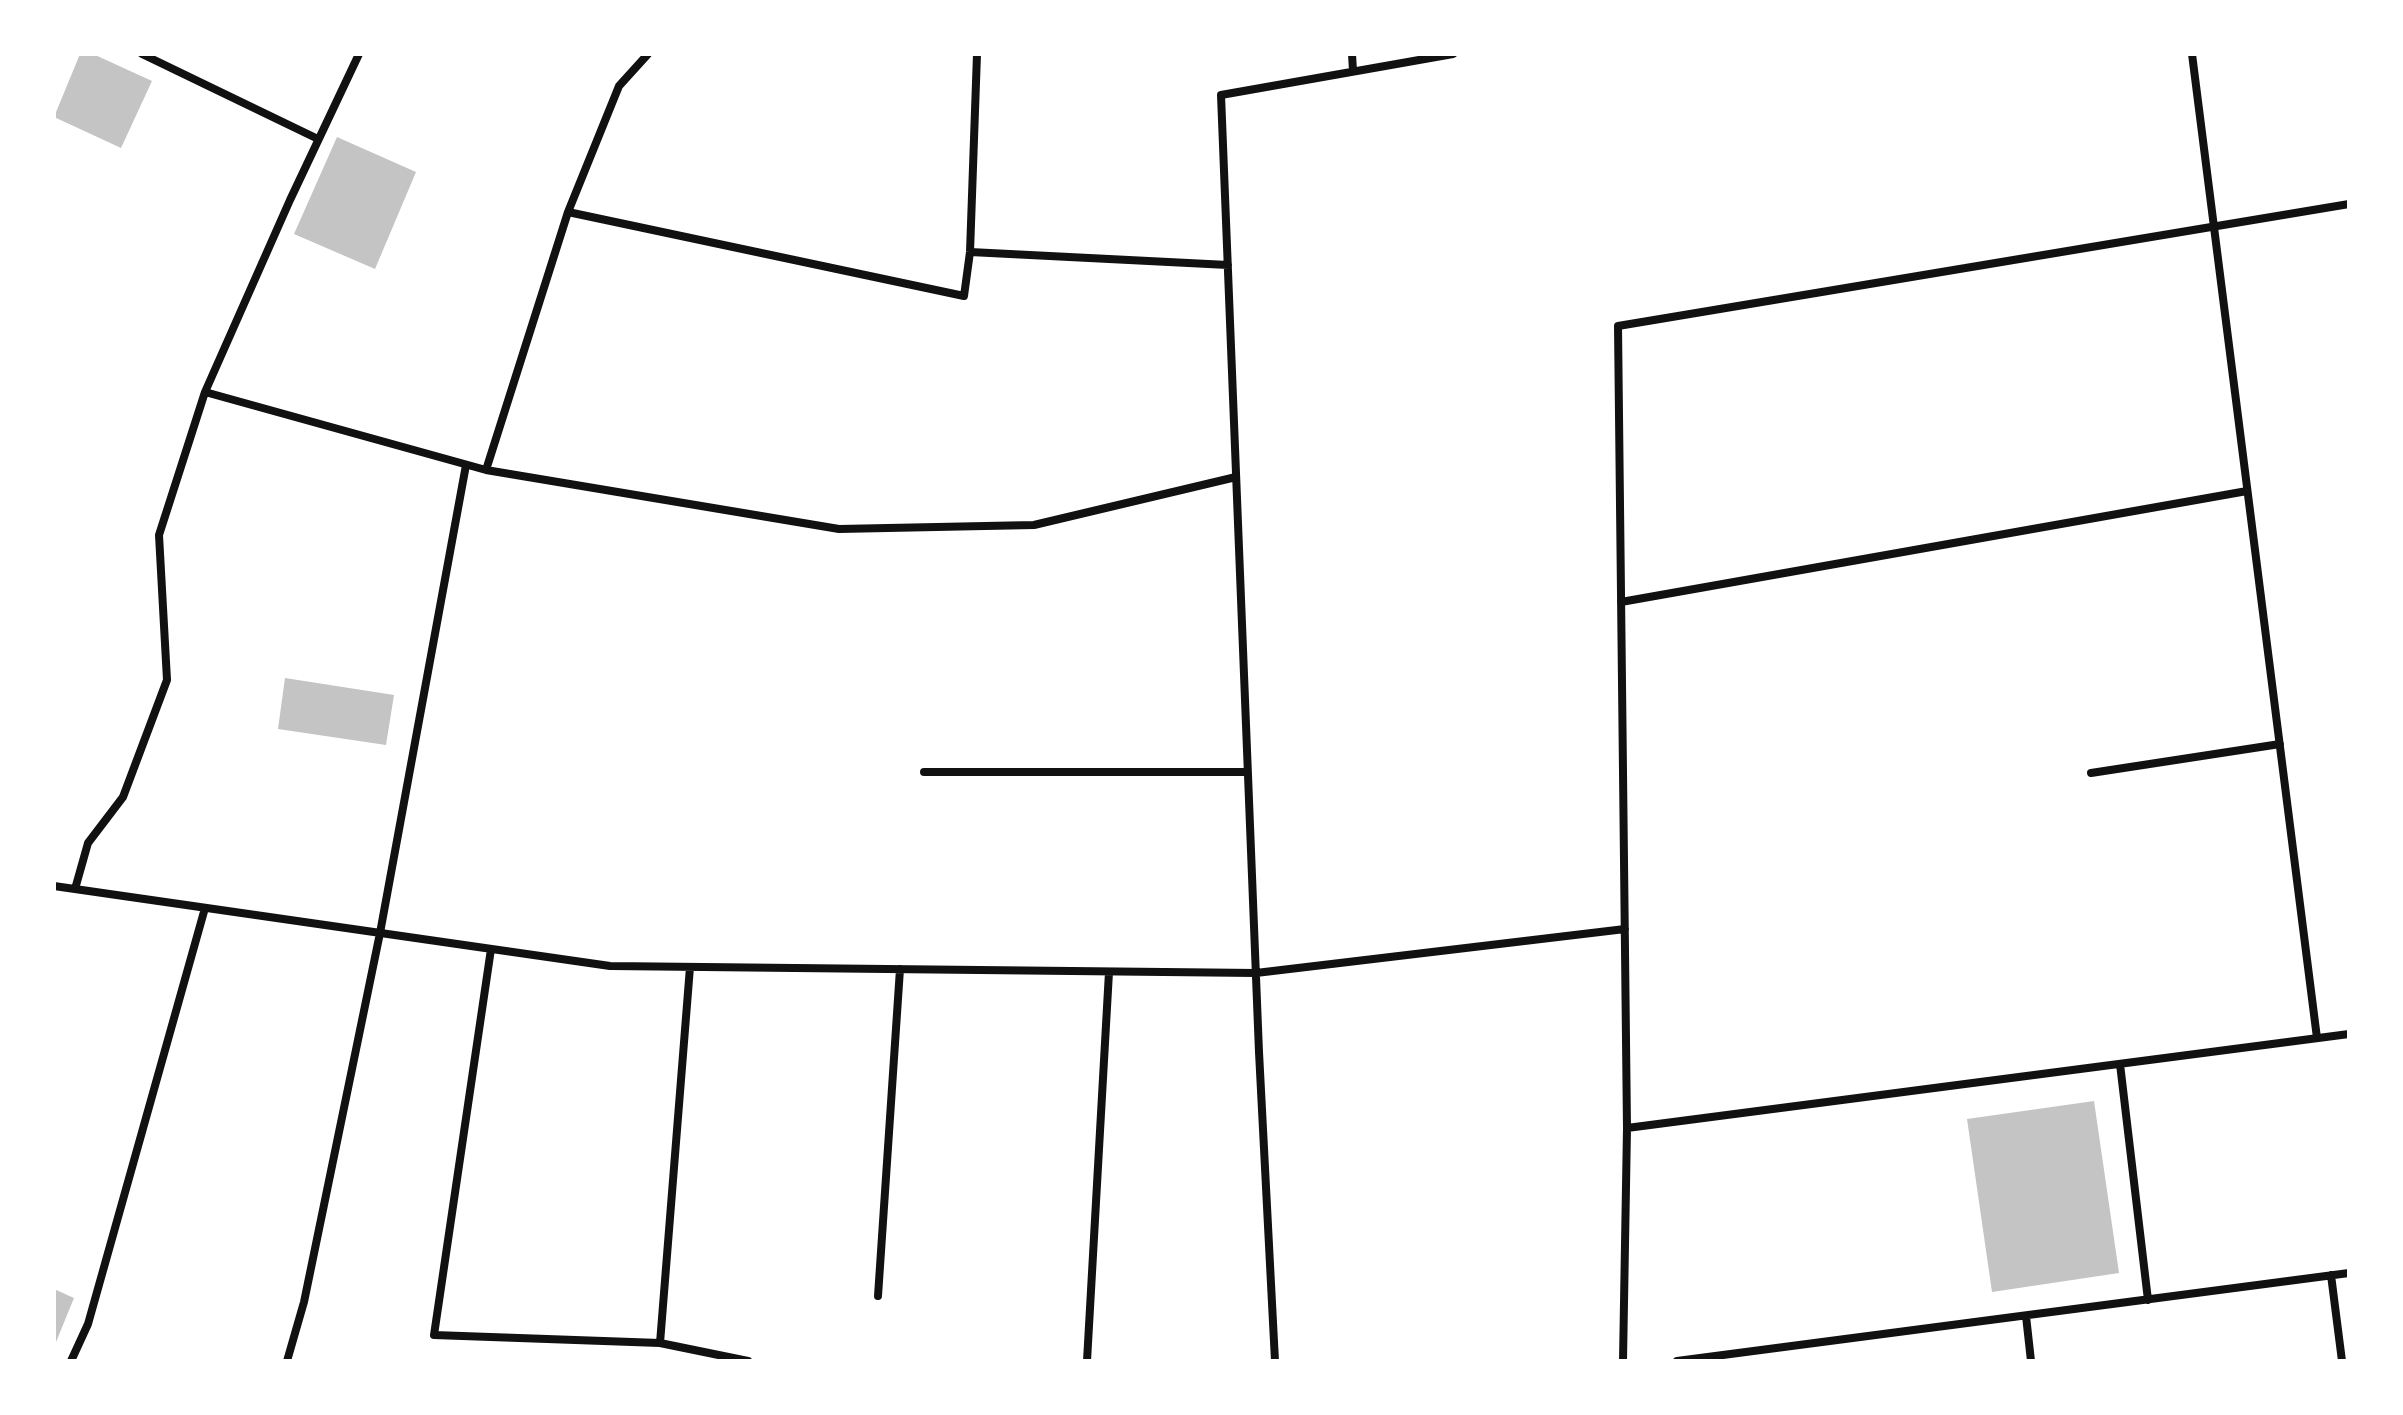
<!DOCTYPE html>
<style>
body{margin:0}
#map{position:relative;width:2403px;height:1415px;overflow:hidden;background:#fff;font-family:Poppins,sans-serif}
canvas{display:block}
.frame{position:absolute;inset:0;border:56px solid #fff;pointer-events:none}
</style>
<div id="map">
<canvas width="2403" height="1415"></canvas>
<div class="frame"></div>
</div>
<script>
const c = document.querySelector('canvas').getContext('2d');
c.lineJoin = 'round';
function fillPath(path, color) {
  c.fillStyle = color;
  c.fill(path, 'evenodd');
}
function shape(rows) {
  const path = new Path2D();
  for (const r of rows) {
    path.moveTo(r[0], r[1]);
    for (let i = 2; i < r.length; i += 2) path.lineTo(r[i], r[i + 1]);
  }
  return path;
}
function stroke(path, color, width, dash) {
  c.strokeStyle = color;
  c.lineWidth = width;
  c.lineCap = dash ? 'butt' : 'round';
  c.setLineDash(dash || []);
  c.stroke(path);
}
const building = shape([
 [80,54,93,54,152,81,121,148,54,117],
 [337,137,416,172,375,269,294,234],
 [285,678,394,695,386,745,278,729],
 [2094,1101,2119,1273,1992,1292,1967,1119],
 [54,1289,74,1298,54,1347]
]);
const minor = shape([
 [142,54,318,139],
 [1352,54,1353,71],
 [2192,54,2317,1038],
 [568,212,964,296,970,252,977,54],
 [970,252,1228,265],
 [205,392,486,470,839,529,1034,525,1236,477],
 [486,470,568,212,619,86,648,54],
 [1621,602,2247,491],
 [924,772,1247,772],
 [2091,773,2280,744],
 [54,886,610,966,1256,973,1625,929],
 [75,889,88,843,123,797,167,680,159,535,205,392,290,200,359,54],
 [491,949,434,1335,660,1343,748,1361],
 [2120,1064,2148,1300],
 [1627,1128,2349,1034],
 [2331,1275,2342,1361],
 [878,1296,900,969],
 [2026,1316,2031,1361],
 [660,1343,690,967],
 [71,1361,88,1324,205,908],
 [287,1361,304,1302,380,933,466,465],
 [1087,1361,1109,972],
 [1275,1361,1259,1052,1221,95,1453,54],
 [1623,1361,1627,1128,1618,326,2349,204],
 [1677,1361,2349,1273]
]);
fillPath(building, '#c4c4c4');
stroke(minor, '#111', 8);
</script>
